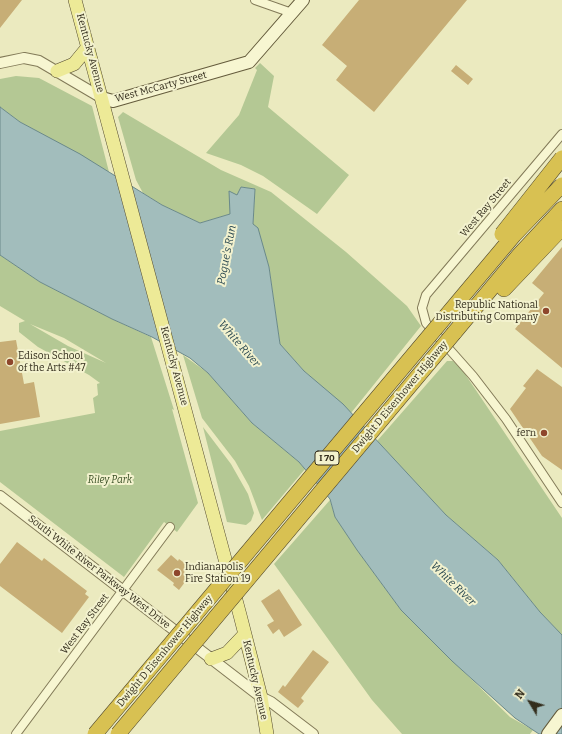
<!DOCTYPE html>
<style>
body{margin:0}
#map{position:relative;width:562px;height:734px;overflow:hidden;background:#ebeabf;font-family:Bitter,serif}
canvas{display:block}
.north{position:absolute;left:510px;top:682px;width:40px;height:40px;-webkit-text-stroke:3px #f3f2ce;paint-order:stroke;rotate:308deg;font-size:11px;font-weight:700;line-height:16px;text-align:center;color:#332d1c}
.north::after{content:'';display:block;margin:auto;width:14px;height:18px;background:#332d1c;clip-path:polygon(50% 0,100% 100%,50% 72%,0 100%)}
</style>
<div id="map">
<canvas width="562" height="734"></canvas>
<div class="north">N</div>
</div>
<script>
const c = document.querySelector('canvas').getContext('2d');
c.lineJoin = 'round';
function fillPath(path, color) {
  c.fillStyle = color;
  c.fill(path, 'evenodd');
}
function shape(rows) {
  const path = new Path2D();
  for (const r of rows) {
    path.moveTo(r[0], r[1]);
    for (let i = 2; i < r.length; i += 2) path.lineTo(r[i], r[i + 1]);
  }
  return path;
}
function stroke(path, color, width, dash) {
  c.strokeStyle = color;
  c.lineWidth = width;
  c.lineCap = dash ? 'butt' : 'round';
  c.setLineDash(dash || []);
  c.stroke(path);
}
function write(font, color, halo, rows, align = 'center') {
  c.font = font + ' Bitter,serif';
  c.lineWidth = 4;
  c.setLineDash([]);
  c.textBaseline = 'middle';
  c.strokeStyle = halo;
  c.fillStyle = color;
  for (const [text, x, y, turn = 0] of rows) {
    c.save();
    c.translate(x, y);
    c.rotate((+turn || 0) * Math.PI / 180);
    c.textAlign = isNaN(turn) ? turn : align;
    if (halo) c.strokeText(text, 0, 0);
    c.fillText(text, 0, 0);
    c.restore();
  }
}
const green = shape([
 [260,63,274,76,268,107,349,175,317,214,263,176,241,165,206,153,239,115,257,70,255,68],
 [16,76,39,78,92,106,109,172,20,122,0,107,0,79],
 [123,112,221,170,271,192,346,252,407,306,421,326,351,413,304,371,280,344,269,267,253,224,255,189,241,187,230,214,200,223,162,205,143,193,136,180,118,117],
 [0,255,40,282,112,319,151,337,174,410,172,409,198,503,177,532,164,522,124,577,0,482,0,431,95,413,93,398,98,395,97,384,100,383,89,375,38,347,19,332,19,323,25,321,0,306],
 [30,324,64,338,106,363,68,346],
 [183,355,208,373,252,423,299,462,305,469,262,520,249,486,235,461,202,418],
 [447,361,453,361,463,371,562,518,562,635,540,612,498,560,446,515,377,441],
 [203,427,231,464,248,494,254,513,251,521,246,525,227,522],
 [330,500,335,517,357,550,401,610,510,717,533,730,530,734,402,734,372,700,274,564]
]);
const water = shape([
 [0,107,20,122,80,154,162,205,200,223,230,214,229,191,237,195,241,187,255,189,253,224,258,228,269,267,280,344,304,371,343,404,446,515,498,560,540,612,562,635,562,734,539,734,515,718,452,661,401,610,357,550,335,517,330,499,299,462,252,423,208,373,190,358,152,337,112,319,40,282,0,255,0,107]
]);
const building = shape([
 [0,0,22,0,0,28],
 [359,0,467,0,374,112,336,80,347,66,322,45],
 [456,65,473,79,468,85,451,71],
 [562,247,562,368,515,329,544,293,532,283],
 [16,340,24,384,34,382,40,417,0,424,0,342],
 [537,369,562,387,562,470,542,456,510,409,526,388,523,386],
 [17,542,42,561,44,558,87,591,85,594,89,597,62,633,0,586,0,564],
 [171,555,178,561,179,559,194,570,179,590,173,585,174,583,157,570],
 [279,589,302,625,284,637,279,629,273,634,267,625,274,621,261,601],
 [313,650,329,662,301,698,304,701,298,708,278,692,283,685,285,687]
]);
const minor = shape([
 [255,0,292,13],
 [562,134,426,295,422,308,426,323,473,376,506,419,562,503],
 [16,734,170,527]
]);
const tertiary = shape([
 [0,63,24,58,39,61,102,98],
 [0,496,261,697,271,702,313,734]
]);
const secondary = shape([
 [102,98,113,101,249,62,303,0],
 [548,734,562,715]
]);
const primary = shape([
 [75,0,240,615,261,697,267,734],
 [57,71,74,64,88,47],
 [211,659,227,653,245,634]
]);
const motorway = shape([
 [504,289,562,228],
 [454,333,520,254,562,209]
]);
const motorwayBridge = shape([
 [502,234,562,158],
 [95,734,514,235,562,185],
 [118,734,454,333]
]);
const markers = [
 [546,311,4,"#8e462c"],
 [10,362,4,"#8e462c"],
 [544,433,4,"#8e462c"],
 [177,573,4,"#8e462c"]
];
const shields = [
 [327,458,24]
];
const shieldNames = [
 ["I 70",327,458]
];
const streetNames = [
 ["Kentucky Avenue",90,53,75],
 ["West McCarty Street",161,87,-15],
 ["West Ray Street",486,208,-50],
 ["Kentucky Avenue",174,366,75],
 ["Dwight D Eisenhower Highway",400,397,-50],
 ["South White River Parkway West Drive",99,572,38],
 ["West Ray Street",85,624,-53],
 ["Dwight D Eisenhower Highway",165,651,-50],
 ["Kentucky Avenue",255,680,77]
];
const poiNames = [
 ["Republic National",538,305],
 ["Distributing Company",538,317],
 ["Edison School",18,356,"left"],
 ["of the Arts #47",18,368,"left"],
 ["fern",536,433],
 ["Indianapolis",185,567,"left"],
 ["Fire Station 19",185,579,"left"]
];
const parkNames = [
 ["Riley Park",110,480]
];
const waterNames = [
 ["Pogue's Run",227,255,-79],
 ["White River",239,344,49],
 ["White River",453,584,44]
];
fillPath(green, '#b4c894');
fillPath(water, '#a2bdbc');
stroke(water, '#6a898a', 1);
fillPath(building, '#c7ae76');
stroke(minor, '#827a58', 10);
stroke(tertiary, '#827a58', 12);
stroke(secondary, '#645b3c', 14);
stroke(primary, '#50472d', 14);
stroke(motorway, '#50472d', 16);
stroke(minor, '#f7f6d1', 8);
stroke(tertiary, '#f7f6d1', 10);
stroke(secondary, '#f7f6d1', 12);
stroke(primary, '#edea97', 13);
stroke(motorway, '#d8c152', 15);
stroke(motorwayBridge, '#50472d', 16, []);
stroke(motorwayBridge, '#d8c152', 15);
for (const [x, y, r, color] of markers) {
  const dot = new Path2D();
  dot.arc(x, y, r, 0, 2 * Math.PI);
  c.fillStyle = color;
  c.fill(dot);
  stroke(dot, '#f3f2ce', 1.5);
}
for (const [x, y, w] of shields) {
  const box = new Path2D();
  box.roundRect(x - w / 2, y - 7, w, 14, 3);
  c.fillStyle = '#f3f2ce';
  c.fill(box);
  stroke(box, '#332d1c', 1);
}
write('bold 9px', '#332d1c', null, shieldNames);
write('10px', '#332d1c', '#f3f2ce', streetNames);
write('10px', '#332d1c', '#f3f2ce', poiNames, 'right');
write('italic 10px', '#384e24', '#f3f2ce', parkNames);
write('italic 11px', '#2c4a52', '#f3f2ce', waterNames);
</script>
